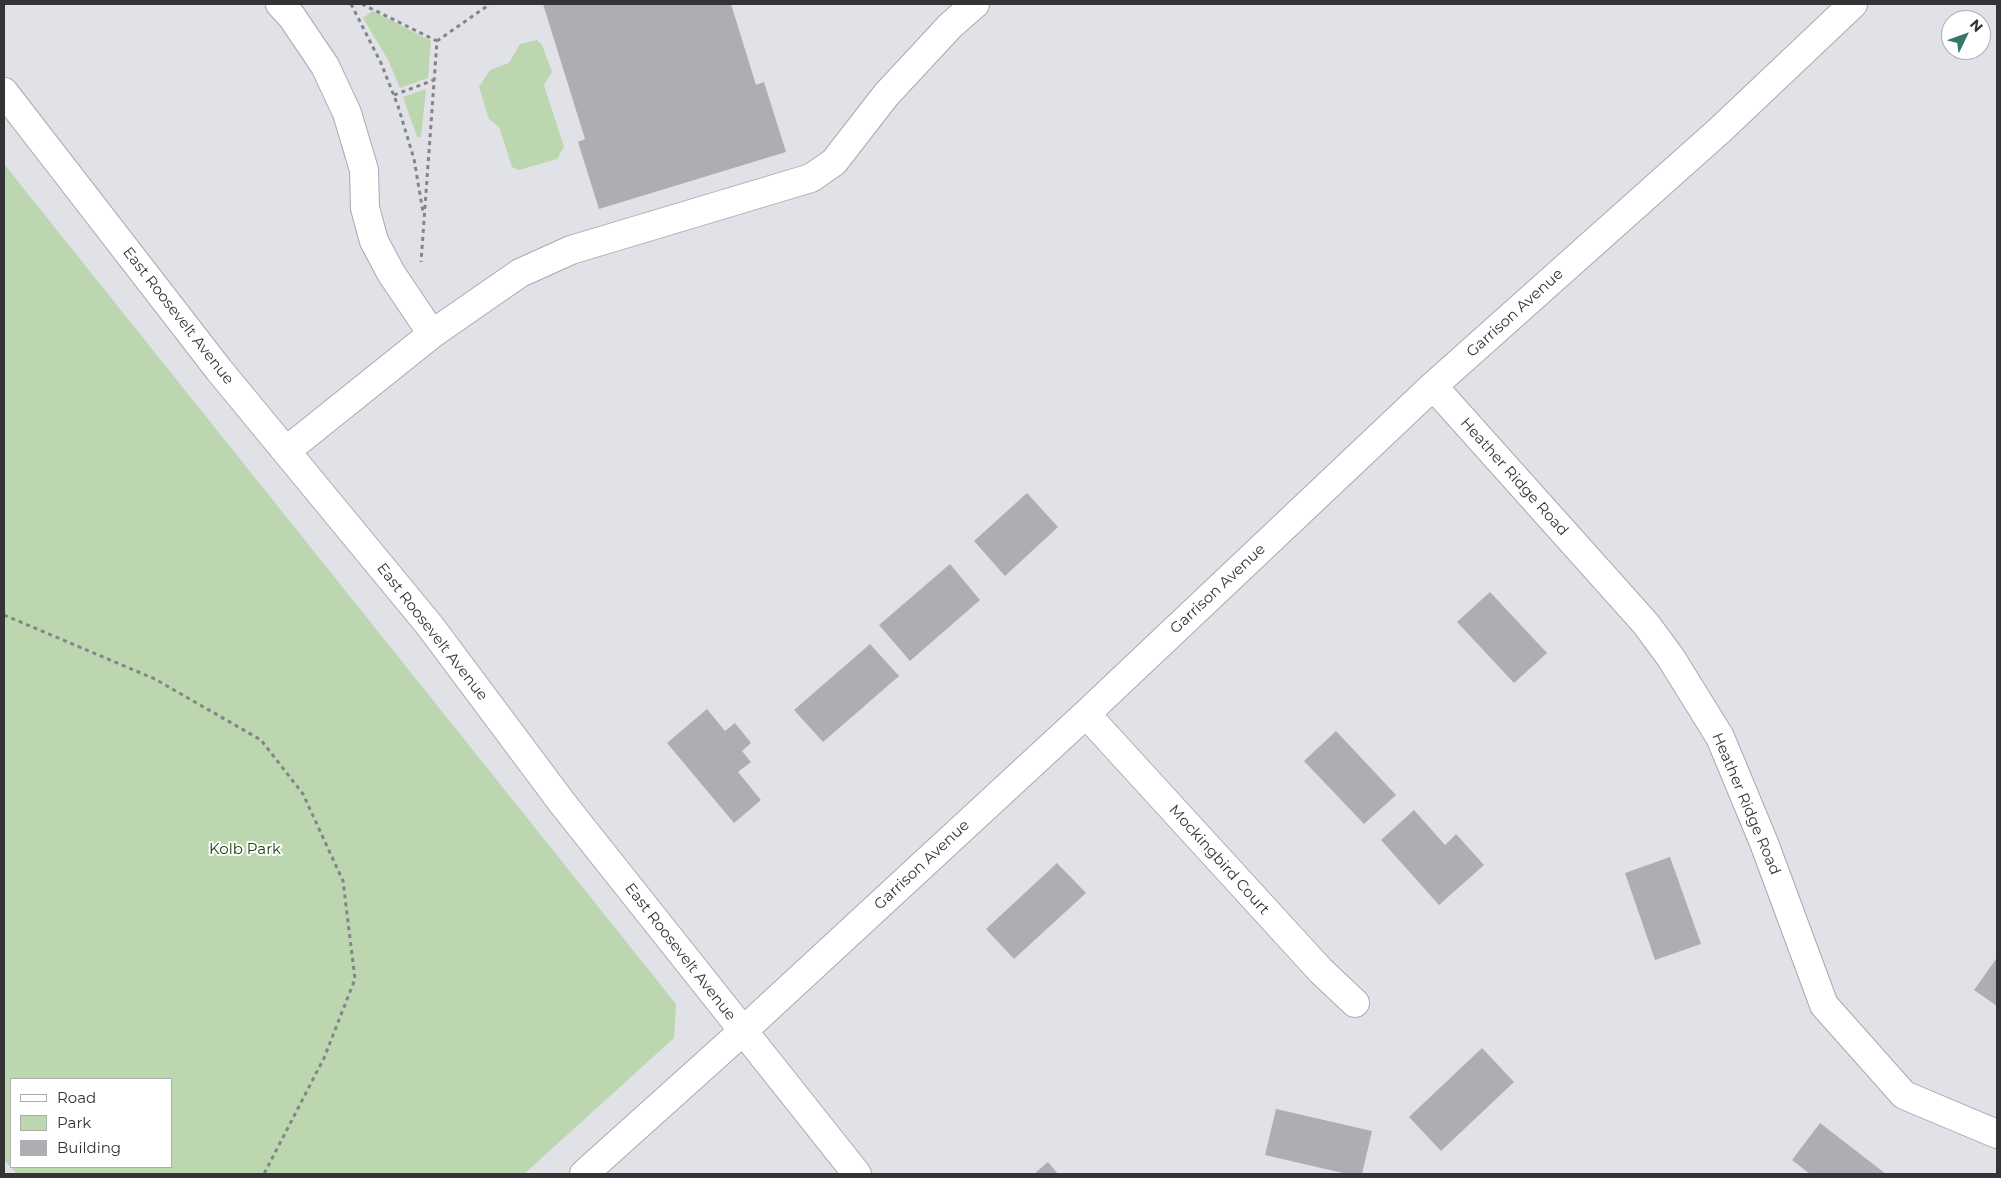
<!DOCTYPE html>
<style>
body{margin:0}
#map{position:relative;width:2001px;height:1178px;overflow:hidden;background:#e1e2e8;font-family:Montserrat,sans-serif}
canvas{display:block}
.frame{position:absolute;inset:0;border:5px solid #343436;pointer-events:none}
.legend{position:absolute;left:10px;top:1078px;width:162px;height:90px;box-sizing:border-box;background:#fff;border:1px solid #aeaeaf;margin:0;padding:6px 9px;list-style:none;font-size:15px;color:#343436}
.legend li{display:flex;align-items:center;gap:10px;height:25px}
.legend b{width:25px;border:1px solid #aeaeaf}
.north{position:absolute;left:1941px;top:10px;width:50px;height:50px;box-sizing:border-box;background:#fff;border:1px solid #aeaeaf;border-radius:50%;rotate:48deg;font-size:14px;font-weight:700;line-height:20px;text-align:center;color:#343436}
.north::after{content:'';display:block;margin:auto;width:18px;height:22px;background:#34786b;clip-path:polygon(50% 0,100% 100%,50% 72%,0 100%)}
</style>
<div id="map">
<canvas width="2001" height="1178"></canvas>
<div class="frame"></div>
<ul class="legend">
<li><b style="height:6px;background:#fff"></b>Road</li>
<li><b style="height:14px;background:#bcd6b0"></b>Park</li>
<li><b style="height:14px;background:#aeadb3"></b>Building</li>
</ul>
<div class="north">N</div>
</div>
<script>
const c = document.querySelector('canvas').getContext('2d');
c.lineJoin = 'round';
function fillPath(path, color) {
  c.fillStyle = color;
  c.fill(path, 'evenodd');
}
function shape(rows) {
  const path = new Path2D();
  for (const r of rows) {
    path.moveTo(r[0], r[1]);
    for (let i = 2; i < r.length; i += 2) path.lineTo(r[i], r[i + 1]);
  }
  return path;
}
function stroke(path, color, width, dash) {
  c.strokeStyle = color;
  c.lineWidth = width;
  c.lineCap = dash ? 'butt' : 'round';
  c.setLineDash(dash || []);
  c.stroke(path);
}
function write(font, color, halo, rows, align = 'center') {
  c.font = font + ' Montserrat,sans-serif';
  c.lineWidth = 4;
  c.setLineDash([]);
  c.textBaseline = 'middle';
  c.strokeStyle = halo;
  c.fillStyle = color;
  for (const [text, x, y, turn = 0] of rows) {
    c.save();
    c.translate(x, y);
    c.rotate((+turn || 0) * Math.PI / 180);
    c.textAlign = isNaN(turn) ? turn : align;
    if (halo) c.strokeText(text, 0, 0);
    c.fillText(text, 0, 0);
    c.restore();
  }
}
const green = shape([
 [373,11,431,41,428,78,400,88,388,60,363,18],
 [537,40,542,45,552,72,544,85,564,147,557,159,519,170,512,167,499,127,489,119,479,87,490,70,509,63,520,44],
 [426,89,421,137,417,137,403,97],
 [4,164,676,1004,674,1038,524,1174,17,1174,4,1160],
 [11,1079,171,1079,171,1167,11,1167]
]);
const building = shape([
 [543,4,731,4,756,85,764,82,786,152,599,209,578,142,585,139],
 [1027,493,1058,527,1005,576,974,541],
 [950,564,980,600,910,661,879,625],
 [1490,592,1547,653,1514,683,1457,622],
 [870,644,899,676,823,742,794,710],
 [707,709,725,731,735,723,751,743,742,751,751,762,738,772,761,800,734,823,667,743],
 [1336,731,1396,795,1364,824,1304,761],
 [1414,810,1445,845,1456,834,1484,865,1439,905,1381,840],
 [1670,857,1701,944,1655,960,1625,873],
 [1057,863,1086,893,1014,959,986,929],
 [1996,959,1997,960,1997,1006,1974,990],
 [1482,1048,1514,1082,1441,1151,1409,1117],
 [1276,1109,1372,1131,1362,1174,1347,1174,1265,1155],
 [1820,1123,1886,1174,1810,1174,1792,1160],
 [1048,1162,1058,1174,1034,1174]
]);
const path = shape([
 [351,4,381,63,398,106,414,159,423,212],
 [362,4,437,41,421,262],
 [437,41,490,4],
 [394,95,434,80],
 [4,615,155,679,261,740,303,794,343,881,355,979,324,1058,264,1174]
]);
const minor = shape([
 [280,4,292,17,325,66,347,113,364,170,365,208,374,241,391,273,432,334],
 [4,92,219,370,430,626,563,804,857,1174],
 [1433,386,1646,624,1671,658,1720,737,1764,843,1824,1005,1904,1095,1997,1134],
 [286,451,432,334,520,273,571,250,811,178,834,162,886,95,950,26,975,4],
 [1086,714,1321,971,1355,1003],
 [584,1174,743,1031,1086,714,1433,386,1720,130,1853,4]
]);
const streetNames = [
 ["Garrison Avenue",1515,313,-42],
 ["East Roosevelt Avenue",178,316,52],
 ["Heather Ridge Road",1514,477,48],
 ["Garrison Avenue",1218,589,-43],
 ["East Roosevelt Avenue",432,632,52],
 ["Heather Ridge Road",1746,804,67],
 ["Mockingbird Court",1219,860,48],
 ["Garrison Avenue",922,865,-43],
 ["East Roosevelt Avenue",680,952,52]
];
const parkNames = [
 ["Kolb Park",245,850]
];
fillPath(green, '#bcd6b0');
fillPath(building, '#aeadb3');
stroke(minor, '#a9a9af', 30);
stroke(path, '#848589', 3, [4, 4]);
stroke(minor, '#fff', 28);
write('15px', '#343436', '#fff', streetNames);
write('15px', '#1f400a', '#fff', parkNames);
</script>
